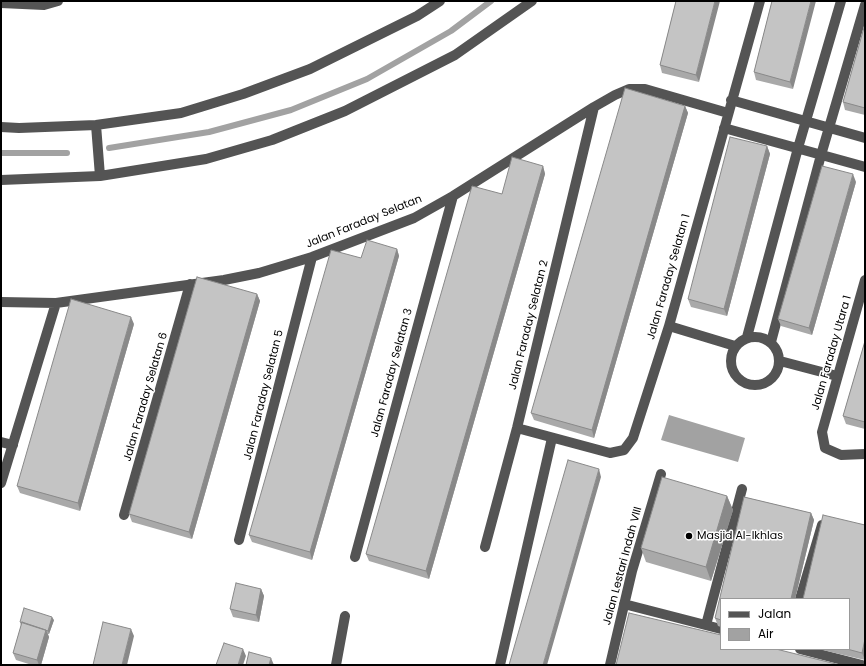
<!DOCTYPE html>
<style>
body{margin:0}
#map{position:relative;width:866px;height:666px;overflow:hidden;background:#fff;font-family:Poppins,sans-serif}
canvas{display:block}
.frame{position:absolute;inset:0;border:2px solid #000;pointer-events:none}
.legend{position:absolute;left:720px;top:598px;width:130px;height:52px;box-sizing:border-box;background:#fff;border:1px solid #999;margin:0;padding:5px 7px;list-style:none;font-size:12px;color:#000}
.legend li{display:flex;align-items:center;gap:8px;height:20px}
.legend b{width:20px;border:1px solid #999}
</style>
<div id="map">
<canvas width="866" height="666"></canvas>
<div class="frame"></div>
<ul class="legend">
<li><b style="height:5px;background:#545454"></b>Jalan</li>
<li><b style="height:11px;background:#a2a2a2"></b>Air</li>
</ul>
</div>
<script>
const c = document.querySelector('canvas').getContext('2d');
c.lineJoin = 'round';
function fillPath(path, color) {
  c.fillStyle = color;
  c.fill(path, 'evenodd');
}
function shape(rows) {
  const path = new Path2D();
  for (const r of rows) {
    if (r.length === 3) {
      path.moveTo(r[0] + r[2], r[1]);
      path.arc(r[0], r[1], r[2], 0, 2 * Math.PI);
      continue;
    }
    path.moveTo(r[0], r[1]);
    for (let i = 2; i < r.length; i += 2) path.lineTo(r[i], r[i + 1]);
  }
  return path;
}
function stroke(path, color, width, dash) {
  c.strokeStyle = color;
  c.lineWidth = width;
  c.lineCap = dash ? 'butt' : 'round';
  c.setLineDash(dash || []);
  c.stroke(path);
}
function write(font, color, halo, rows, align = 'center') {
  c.font = font + ' Poppins,sans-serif';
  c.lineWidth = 3;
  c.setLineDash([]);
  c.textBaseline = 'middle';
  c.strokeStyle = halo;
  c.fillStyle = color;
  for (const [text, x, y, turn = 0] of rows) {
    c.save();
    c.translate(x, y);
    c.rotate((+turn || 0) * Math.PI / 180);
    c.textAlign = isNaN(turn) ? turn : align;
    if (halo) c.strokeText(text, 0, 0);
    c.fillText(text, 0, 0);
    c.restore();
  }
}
const water = shape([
 [669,415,745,438,738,462,661,440]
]);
const stream = shape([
 [109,148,209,132,291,110,367,79,451,31,491,1],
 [1,153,67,153]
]);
const minor = shape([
 [1,3,44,5,58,1],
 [731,100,865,138],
 [96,125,100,176],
 [1,127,19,128,96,125,181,113,243,94,310,69,417,16,440,1],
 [724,128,865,167],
 [1,180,100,176,206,159,272,140,345,111,455,55,532,1],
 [865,280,822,432,825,448,841,455,865,454],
 [1,302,56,303,224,280,259,273,312,257,414,218,453,196,594,107,615,95,629,89,645,89,728,113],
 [669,326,735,346],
 [755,361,24],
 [747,337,798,148,841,1],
 [771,342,821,155,865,5],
 [780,361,837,376],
 [517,428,610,453,624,450,633,438,669,326,760,1],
 [1,442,13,445],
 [1,483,56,303],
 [124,515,190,284],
 [239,540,312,257],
 [485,547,517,428,594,107],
 [355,557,453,196],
 [800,599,822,525],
 [624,604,721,629],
 [706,625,742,489],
 [800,649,862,665],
 [336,665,345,616],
 [500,665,552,438],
 [610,665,632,571,661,474]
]);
const wall = shape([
 [676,1,699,82,662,73,660,65],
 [772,1,793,89,756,80,754,72],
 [865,24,865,115,845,110,843,102],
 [685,106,688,113,594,438,534,420,531,413],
 [767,146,770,154,727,316,691,307,688,299],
 [543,166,545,174,429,579,369,561,366,554,502,194],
 [856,182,812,335,781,326,778,319],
 [397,249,399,256,312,560,252,542,249,535,361,258],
 [257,294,260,301,192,539,132,522,129,514],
 [134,324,80,511,20,493,17,486],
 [865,341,865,429,846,424,843,416],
 [727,496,733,510,711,581,646,562,641,548],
 [744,497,811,513,814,520,795,599,721,599,721,627,718,626,715,618],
 [865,525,865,660,818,649,849,649],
 [261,589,264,596,259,622,233,617,230,609],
 [54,620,49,634,48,634,49,637,41,665,32,665,16,660,13,653,21,626,20,622]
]);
const shadedWall = shape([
 [715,1,720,1,699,82,696,75],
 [811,1,816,1,793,89,790,82],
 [685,106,688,113,594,438,592,430],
 [767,146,770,154,727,316,724,309],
 [543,166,545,174,429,579,426,571],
 [853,174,856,182,812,335,809,328],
 [397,249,399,256,312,560,310,552],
 [257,294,260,301,192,539,189,532],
 [131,317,134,324,80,511,78,503],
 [599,469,601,477,547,665,543,665],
 [727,496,733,510,711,581,706,567],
 [811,513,814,520,795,599,791,599],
 [261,589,264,596,259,622,256,615],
 [52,617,54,620,49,634,48,631],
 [131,629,134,636,127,665,122,665],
 [46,630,49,637,41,665,39,665,37,660],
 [865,639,865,660,862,653],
 [243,649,246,656,243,665,238,665],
 [271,658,274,665,269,665]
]);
const building = shape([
 [676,1,715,1,696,75,660,65,676,1],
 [772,1,811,1,790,82,754,72,772,1],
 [865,24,865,108,843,102,865,24],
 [625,88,685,106,592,430,531,413,625,88],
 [730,137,767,146,724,309,688,299,730,137],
 [512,157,543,166,426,571,366,554,472,186,502,194,512,157],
 [822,166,853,174,809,328,778,319,822,166],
 [367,240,397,249,310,552,249,535,331,250,361,258,367,240],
 [197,277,257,294,189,532,129,514,197,277],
 [71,299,131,317,78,503,17,486,71,299],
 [865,341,865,422,843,416,865,341],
 [568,460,599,469,543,665,509,665,568,460],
 [662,477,727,496,706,567,641,548,662,477],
 [744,497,811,513,791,599,721,599,721,620,715,618,744,497],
 [823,515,865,525,865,639,862,653,847,649,849,649,849,599,803,599,823,515],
 [236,583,261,589,256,615,230,609,236,583],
 [24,608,52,617,48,631,20,622,24,608],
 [629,613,721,635,721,649,776,649,840,665,616,665,629,613],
 [22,622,46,630,37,660,13,653,22,622],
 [103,622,131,629,122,665,93,665,103,622],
 [224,643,243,649,238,665,216,665,224,643],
 [249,652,271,658,269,665,246,665,249,652]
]);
const markers = [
 [689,536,4,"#000"]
];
const streetNames = [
 ["Jalan Faraday Selatan",364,222,-22],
 ["Jalan Faraday Selatan 1",669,277,-74],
 ["Jalan Faraday Selatan 2",529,325,-76],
 ["Jalan Faraday Utara 1",832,353,-74],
 ["Jalan Faraday Selatan 3",392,373,-75],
 ["Jalan Faraday Selatan 5",264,395,-76],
 ["Jalan Faraday Selatan 6",146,397,-74],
 ["Jalan Lestari Indah VIII",623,566,-75]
];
const poiNames = [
 ["Masjid Al-Ikhlas",697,536]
];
fillPath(water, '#a2a2a2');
stroke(stream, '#a2a2a2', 6);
stroke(minor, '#545454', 10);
fillPath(wall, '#a9a9a9');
fillPath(shadedWall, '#898989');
fillPath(building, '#c4c4c4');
stroke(building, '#898989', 1);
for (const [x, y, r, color] of markers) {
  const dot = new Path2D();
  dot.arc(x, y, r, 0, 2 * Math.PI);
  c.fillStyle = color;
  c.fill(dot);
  stroke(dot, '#fff', 1.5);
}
write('11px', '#000', '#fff', streetNames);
write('11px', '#000', '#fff', poiNames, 'left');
</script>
